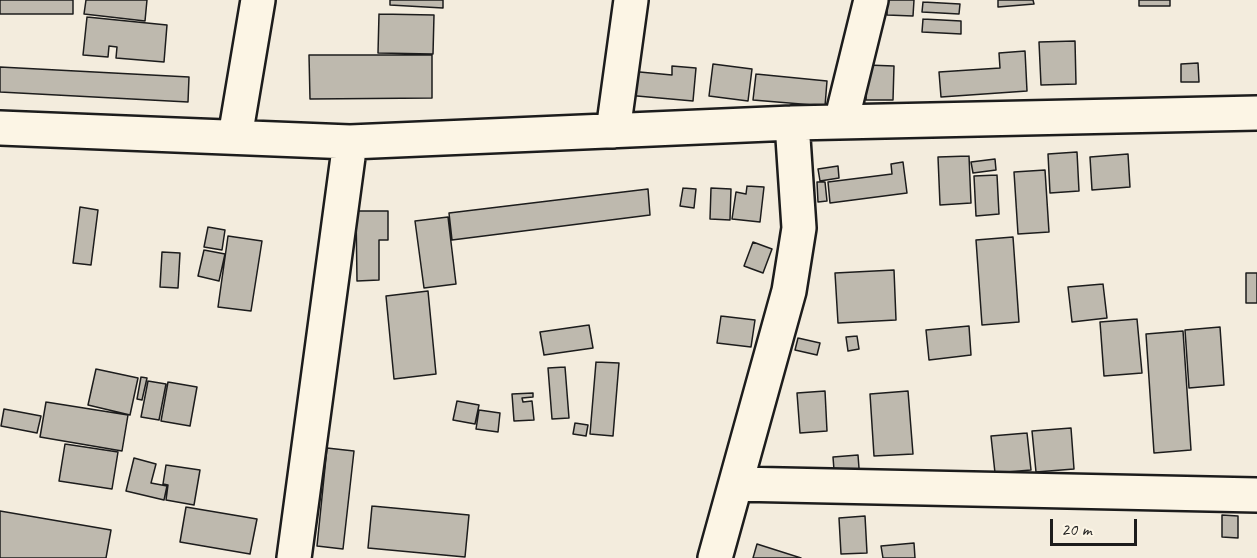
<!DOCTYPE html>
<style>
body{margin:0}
#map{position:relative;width:1257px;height:558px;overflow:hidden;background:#f3ecdd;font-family:Caveat,sans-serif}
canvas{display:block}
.scale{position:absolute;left:1050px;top:519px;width:87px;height:27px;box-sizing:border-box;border:3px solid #1c1c1c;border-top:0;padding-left:8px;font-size:18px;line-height:21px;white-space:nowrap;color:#1c1c1c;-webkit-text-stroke:4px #fcf5e5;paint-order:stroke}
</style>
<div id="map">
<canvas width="1257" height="558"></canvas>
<div class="scale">20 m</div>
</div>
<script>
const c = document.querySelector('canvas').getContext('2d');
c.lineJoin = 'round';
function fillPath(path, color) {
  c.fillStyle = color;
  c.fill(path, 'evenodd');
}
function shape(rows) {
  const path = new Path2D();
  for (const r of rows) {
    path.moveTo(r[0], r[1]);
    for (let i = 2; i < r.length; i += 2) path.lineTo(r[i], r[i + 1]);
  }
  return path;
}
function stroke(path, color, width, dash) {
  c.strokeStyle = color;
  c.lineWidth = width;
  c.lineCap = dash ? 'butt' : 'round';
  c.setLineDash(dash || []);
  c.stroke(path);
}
const building = shape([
 [0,0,73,0,73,14,0,14,0,0],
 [86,0,147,0,145,21,84,14,86,0],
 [390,0,443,0,443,8,390,5,390,0],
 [887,0,914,0,913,16,887,15,887,0],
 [998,0,1033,0,1034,4,998,7,998,0],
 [1139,0,1170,0,1170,6,1139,6,1139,0],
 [923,2,960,4,959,14,922,12,923,2],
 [379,14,434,15,433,54,378,53,379,14],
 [87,17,167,25,164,62,116,58,117,47,109,46,108,57,83,55,87,17],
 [923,19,961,21,961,34,922,32,923,19],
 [1075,41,1076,84,1041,85,1039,42,1075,41],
 [1025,51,1027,91,941,97,939,72,1000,68,999,53,1025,51],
 [309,55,432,55,432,98,310,99,309,55],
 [1198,63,1199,82,1181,82,1181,64,1198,63],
 [713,64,752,69,748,101,709,96,713,64],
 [867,65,894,66,893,100,866,100,867,65],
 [672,66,696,68,693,101,626,95,629,71,672,75,672,66],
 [0,67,189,77,188,102,0,92,0,67],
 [756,74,827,81,825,106,753,100,756,74],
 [1077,152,1079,191,1050,193,1048,154,1077,152],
 [1128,154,1130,187,1092,190,1090,157,1128,154],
 [969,156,971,203,940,205,938,157,969,156],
 [995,159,996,170,973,173,971,162,995,159],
 [903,162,907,193,830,203,828,182,892,174,891,164,903,162],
 [838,166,839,178,820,181,818,169,838,166],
 [1045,170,1049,232,1018,234,1014,172,1045,170],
 [997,175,999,214,976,216,974,176,997,175],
 [817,182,825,182,827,201,818,202,817,182],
 [747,186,764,187,760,222,732,219,736,192,746,194,747,186],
 [683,188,696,189,694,208,680,206,683,188],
 [711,188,731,189,730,220,710,219,711,188],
 [648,189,650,215,452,240,449,213,648,189],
 [80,207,98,210,91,265,73,263,80,207],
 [356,211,388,211,388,240,379,240,379,280,357,281,356,211],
 [448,217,456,284,424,288,415,221,448,217],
 [208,227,225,230,222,250,204,247,208,227],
 [228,236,262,241,251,311,218,307,228,236],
 [1013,237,1019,322,982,325,976,240,1013,237],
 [753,242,772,249,763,273,744,266,753,242],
 [204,250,225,254,219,281,198,276,204,250],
 [162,252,180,253,178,288,160,287,162,252],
 [894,270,896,320,838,323,835,273,894,270],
 [1246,273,1257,273,1257,303,1246,303,1246,273],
 [1103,284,1107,318,1072,322,1068,287,1103,284],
 [428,291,436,374,394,379,386,296,428,291],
 [721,316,755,320,751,347,717,343,721,316],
 [1137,319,1142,373,1104,376,1100,322,1137,319],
 [589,325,593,348,544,355,540,332,589,325],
 [969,326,971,355,929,360,926,330,969,326],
 [1220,327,1224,385,1189,388,1185,330,1220,327],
 [1183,331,1191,450,1154,453,1146,334,1183,331],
 [857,336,859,349,848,351,846,337,857,336],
 [798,338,820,343,817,355,795,350,798,338],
 [596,362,619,363,613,436,590,434,596,362],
 [565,367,569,418,552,419,548,368,565,367],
 [96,369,138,378,130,415,88,405,96,369],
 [141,377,147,378,142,400,137,399,141,377],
 [148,381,166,384,159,420,141,417,148,381],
 [168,382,197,387,190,426,161,421,168,382],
 [825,391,827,431,800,433,797,393,825,391],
 [908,391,913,454,874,456,870,394,908,391],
 [533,393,533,397,522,398,523,402,532,401,534,420,514,421,512,394,533,393],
 [457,401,479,405,475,424,453,420,457,401],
 [46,402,128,415,122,451,40,437,46,402],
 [4,409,41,416,37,433,1,426,4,409],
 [479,410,500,413,498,432,476,429,479,410],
 [575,423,588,425,586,436,573,434,575,423],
 [1071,428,1074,469,1036,472,1032,431,1071,428],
 [1027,433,1031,470,995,473,991,436,1027,433],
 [65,444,118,452,112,489,59,481,65,444],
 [327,448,354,451,343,549,317,546,327,448],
 [858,455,860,481,835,483,833,457,858,455],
 [134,458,156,464,151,483,167,486,164,500,126,491,134,458],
 [166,465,200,470,194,505,166,500,168,485,163,484,166,465],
 [372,506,469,515,465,557,368,548,372,506],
 [186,507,257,519,250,554,180,542,186,507],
 [0,511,111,530,106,558,0,558,0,511],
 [1222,515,1238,516,1238,538,1222,537,1222,515],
 [865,516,867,553,841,554,839,518,865,516],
 [914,543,915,558,883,558,881,546,914,543],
 [757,544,801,558,753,558,757,544]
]);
const street = shape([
 [841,122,871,0],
 [0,128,350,142,792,123,1257,113],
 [613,131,631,0],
 [235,137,258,0],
 [736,484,1257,495],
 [294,558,350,142],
 [715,558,789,291,799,228,792,123]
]);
fillPath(building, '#beb9ae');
stroke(building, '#1c1c1c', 1.5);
stroke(street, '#1c1c1c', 38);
stroke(street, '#fcf5e5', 33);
</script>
